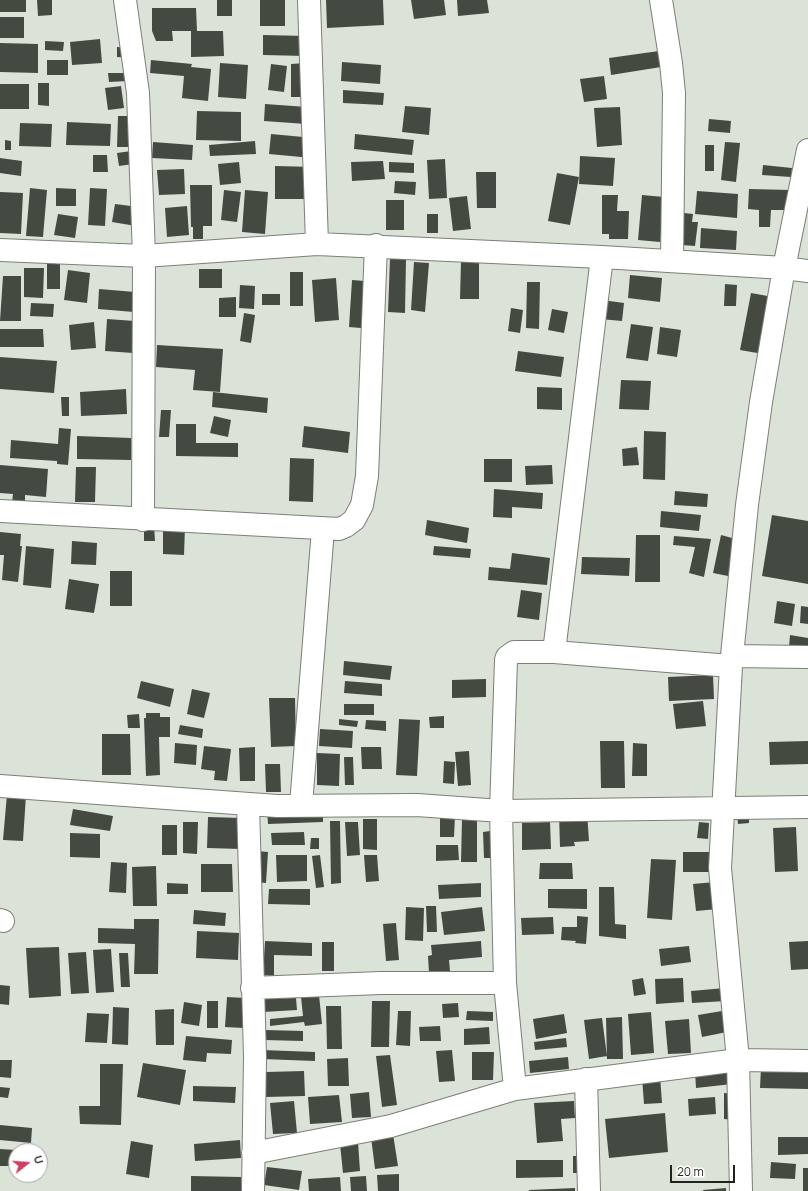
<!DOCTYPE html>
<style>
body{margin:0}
#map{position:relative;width:808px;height:1191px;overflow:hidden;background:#dbe3d9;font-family:Manrope,sans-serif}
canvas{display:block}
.north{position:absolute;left:8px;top:1143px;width:40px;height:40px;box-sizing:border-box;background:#fff;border:1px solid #a5a7a5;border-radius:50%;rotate:73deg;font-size:11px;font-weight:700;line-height:16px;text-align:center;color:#1f221e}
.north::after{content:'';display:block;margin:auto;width:14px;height:18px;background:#cd3e63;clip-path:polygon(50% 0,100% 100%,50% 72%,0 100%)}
.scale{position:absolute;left:670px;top:1165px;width:65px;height:18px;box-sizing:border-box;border:2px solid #1f221e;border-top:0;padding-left:5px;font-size:12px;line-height:14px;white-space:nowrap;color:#1f221e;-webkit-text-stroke:3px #fff;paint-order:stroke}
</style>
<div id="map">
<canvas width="808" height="1191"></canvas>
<div class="north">U</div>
<div class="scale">20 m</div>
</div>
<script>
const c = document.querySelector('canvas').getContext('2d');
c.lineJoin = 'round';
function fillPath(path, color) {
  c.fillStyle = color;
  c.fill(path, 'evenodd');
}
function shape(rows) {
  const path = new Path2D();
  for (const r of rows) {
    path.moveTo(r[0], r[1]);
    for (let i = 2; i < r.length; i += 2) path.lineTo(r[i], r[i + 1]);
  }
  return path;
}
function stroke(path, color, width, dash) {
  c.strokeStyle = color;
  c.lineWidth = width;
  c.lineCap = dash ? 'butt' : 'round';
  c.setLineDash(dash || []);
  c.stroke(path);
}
const building = shape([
 [0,0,26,0,26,12,0,12],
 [37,0,52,0,52,15,38,16],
 [217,0,232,0,232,16,217,16],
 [260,0,285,0,285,26,260,26],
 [326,0,383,0,384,25,327,28],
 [411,0,444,0,446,15,414,19],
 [457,0,487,0,489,13,458,16],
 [152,8,196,8,197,31,223,31,224,56,191,57,191,31,172,31,173,41,156,41,152,31],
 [0,17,24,17,24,38,0,38],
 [263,35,306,36,306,56,263,55],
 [100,39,102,63,72,65,70,42],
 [45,41,64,42,63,51,45,50],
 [0,43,38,44,38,73,0,72],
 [117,47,136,48,136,58,117,57],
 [659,51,661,67,611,75,609,58],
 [47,60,68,60,68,75,47,75],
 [151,60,192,64,191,67,211,69,208,101,182,98,184,76,150,73],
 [342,62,381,65,380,84,341,81],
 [220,63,248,65,246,99,218,97],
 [305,63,306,97,291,97,291,64],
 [271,64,287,66,284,92,268,90],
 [108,73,127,73,128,81,109,82],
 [604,76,607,99,584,102,580,79],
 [38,83,49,83,49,106,38,105],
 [0,84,29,84,29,109,0,109],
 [121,86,124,108,108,110,105,88],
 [343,90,384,93,383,105,343,103],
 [265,104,307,107,306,124,264,121],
 [405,106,431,108,429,135,402,132],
 [620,107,622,145,597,147,594,108],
 [197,111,241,112,241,141,196,140],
 [118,116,141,116,141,147,117,147],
 [709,119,731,121,730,133,708,131],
 [67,122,111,124,110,146,66,145],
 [20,123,52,124,51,147,19,146],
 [271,134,314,138,312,158,269,154],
 [355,134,414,140,412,155,354,149],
 [5,140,11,141,11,150,5,150],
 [255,141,256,154,210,156,209,145],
 [153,142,193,145,192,160,152,158],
 [725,142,740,143,736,182,721,180],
 [705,145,714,145,714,171,705,171],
 [138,150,140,163,119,166,117,153],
 [93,155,107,155,108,172,93,172],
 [580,156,615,158,613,186,579,184],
 [0,158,22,161,21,176,0,173],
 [445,159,447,198,429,199,427,160],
 [383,161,385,179,352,181,351,162],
 [239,162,241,183,220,185,218,164],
 [389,162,414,163,414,173,389,172],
 [763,165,792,168,791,177,762,175],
 [275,166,315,167,315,199,275,199],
 [184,169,185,194,159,195,157,170],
 [476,172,496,172,496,208,477,208],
 [557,173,579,177,570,225,548,221],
 [395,181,416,182,415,195,394,193],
 [190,185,212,185,212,226,203,226,203,239,193,239,193,227,191,227],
 [30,188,47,190,43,237,26,236],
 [56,188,76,189,76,206,56,206],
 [90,188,107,189,105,226,88,225],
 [749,189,791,190,791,210,771,210,770,227,759,227,759,210,748,209],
 [224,190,241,192,237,222,221,220],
 [245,190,268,192,265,234,242,232],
 [697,191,738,194,737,218,695,214],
 [0,192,23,193,21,234,0,233],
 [602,195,618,195,617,211,629,211,628,239,609,239,609,234,602,234],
 [642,195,664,197,660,242,638,240],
 [467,196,471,229,453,231,449,198],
 [386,200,404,200,404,230,386,230],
 [115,204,139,207,136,226,112,222],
 [187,206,189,235,167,237,165,208],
 [684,213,693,214,692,222,698,222,695,246,681,245],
 [58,214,78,217,75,238,54,235],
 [427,214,438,214,438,233,427,233],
 [701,228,737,231,736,250,700,248],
 [390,259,406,259,405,313,388,312],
 [461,261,479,262,479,299,460,299],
 [414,262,429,263,425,312,411,310],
 [47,263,60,263,60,289,47,289],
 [24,268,44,268,43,298,24,297],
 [199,269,222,269,222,288,199,288],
 [68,270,90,273,87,303,64,300],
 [290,272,303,272,303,306,290,306],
 [630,275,662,278,660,302,628,298],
 [3,276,21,276,21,321,0,321],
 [336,278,339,320,315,322,312,280],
 [352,280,365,281,361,328,349,327],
 [527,282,540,282,539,329,526,328],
 [725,284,737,285,736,306,724,306],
 [240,285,255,286,254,309,239,308],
 [99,289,135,292,134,312,98,309],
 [751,293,773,297,763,354,740,350],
 [262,294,280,294,280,305,262,305],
 [236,297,236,317,219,317,219,298],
 [602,300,624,303,622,321,600,319],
 [31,303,54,304,53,317,30,316],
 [511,308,523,310,520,333,508,331],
 [552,309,568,312,564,333,548,330],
 [244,313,255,315,251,343,240,341],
 [107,319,135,321,133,353,105,351],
 [94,322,96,348,71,350,69,325],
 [631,324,653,327,648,361,626,358],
 [660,327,681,330,677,357,657,354],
 [0,329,43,329,44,347,0,347],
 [157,345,223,349,220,392,193,390,195,370,156,367],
 [518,351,564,357,561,377,515,371],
 [0,357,57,361,54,393,0,389],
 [621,380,651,381,649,410,619,409],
 [537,387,562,388,562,410,537,409],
 [126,389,127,414,81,416,80,392],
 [213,392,268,398,267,413,212,407],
 [61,397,69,397,69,416,62,416],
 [161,410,171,410,169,437,159,437],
 [214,416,231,420,228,437,210,433],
 [176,424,196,424,196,443,238,443,238,457,176,456],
 [304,426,350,432,348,453,302,447],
 [59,428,71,429,68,465,57,464,57,461,10,458,11,440,58,444],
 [644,431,666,432,665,480,643,479],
 [77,436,131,438,131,460,77,459],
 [637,447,639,465,623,466,622,449],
 [290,458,314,459,313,502,289,501],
 [484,459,512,459,512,482,484,482],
 [0,465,48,469,46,497,25,495,25,503,12,502,13,494,0,493],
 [552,465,553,484,526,485,525,466],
 [76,467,96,467,95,502,75,502],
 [494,489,543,493,542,509,512,507,512,518,493,517],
 [675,491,708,494,707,507,674,505],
 [661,511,701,515,699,531,660,527],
 [772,515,808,521,808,584,762,576],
 [427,520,469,528,467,543,425,535],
 [144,525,154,525,155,541,144,541],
 [163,527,185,527,184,555,163,554],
 [0,532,21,534,20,546,22,546,18,582,2,580,4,555,0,555],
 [636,535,660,535,660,582,635,582],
 [721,535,736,539,728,576,713,573],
 [674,536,711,539,704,577,689,573,695,547,673,545],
 [72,541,97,543,96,565,71,564],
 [26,546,54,549,51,588,23,585],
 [434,546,471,549,470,558,433,555],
 [512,553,550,558,547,585,488,580,489,567,510,569],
 [582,557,630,558,629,576,581,574],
 [110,571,132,571,132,606,110,606],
 [69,579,99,584,94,613,65,609],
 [521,590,542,593,539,620,517,617],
 [777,601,795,604,792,626,774,623],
 [801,606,808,607,808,624,800,623],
 [790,635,808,638,808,650,789,647],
 [344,661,392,666,390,680,343,675],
 [713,675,714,699,669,701,668,677],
 [486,679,486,697,452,698,452,680],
 [141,681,174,689,170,707,137,698],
 [345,681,382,684,382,696,344,693],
 [192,689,210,693,204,718,187,714],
 [269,698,295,698,296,746,271,747],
 [703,701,706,726,676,729,673,704],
 [344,704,374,704,374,715,344,715],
 [146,713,160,713,160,717,170,717,170,737,159,737,160,775,146,776,144,718,146,718],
 [139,714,140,728,128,728,127,715],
 [444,716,444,728,430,728,429,717],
 [339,719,358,721,357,727,339,725],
 [399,719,420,720,417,776,396,775],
 [366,720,386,721,386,731,365,729],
 [180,725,203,729,202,738,178,734],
 [320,729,353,731,352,748,319,746],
 [102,734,130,734,131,775,102,775],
 [600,741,624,741,625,788,601,788],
 [808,741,808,764,770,765,769,742],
 [175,743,197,745,196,765,174,763],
 [633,743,647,744,647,776,632,776],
 [204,746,231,749,227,781,214,780,215,771,201,769],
 [255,747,255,781,240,781,239,748],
 [361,747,381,747,382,769,362,769],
 [469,751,471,785,458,786,455,752],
 [317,753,340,754,339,786,317,785],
 [344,757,353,757,354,785,345,785],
 [444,761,455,762,454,784,443,783],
 [265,764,280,764,281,792,266,792],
 [7,794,26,795,23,841,3,840],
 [323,808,323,822,268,824,267,810],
 [73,809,113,816,110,831,70,825],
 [587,812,589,841,574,842,575,846,560,847,559,814],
 [749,814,749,823,738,824,737,815],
 [440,816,455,816,454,837,440,837],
 [208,817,242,818,241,849,207,848],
 [363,819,377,819,377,850,363,849],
 [462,819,477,819,477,862,461,862],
 [330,821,340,821,341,883,331,884],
 [183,822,198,822,197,854,183,853],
 [345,822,358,822,360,855,347,856],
 [550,822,551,849,522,850,522,823],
 [699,822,709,823,708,839,697,838],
 [162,825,177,825,177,855,162,855],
 [796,827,798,871,775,872,773,828],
 [490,831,491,858,484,858,483,832],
 [304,832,305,845,272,845,271,833],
 [70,833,100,834,100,858,70,857],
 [311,838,319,838,319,849,310,849],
 [436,845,458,845,459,860,436,861],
 [257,851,268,852,266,883,254,882],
 [683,852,715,852,715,872,683,872],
 [276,855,307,855,307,881,277,882],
 [320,855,324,887,316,888,312,856],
 [364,855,377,855,379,881,366,882],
 [651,859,676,860,672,920,647,918],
 [111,862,127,863,126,893,109,892],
 [540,863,572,863,573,879,539,879],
 [201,864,232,864,233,892,201,892],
 [156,866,157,906,133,906,132,867],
 [715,882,718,909,696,911,693,884],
 [167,883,188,884,188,894,167,894],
 [481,883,481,897,439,899,438,885],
 [599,887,614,887,615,924,626,925,626,939,599,936],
 [269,889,310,889,310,905,268,904],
 [548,889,587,889,587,909,548,908],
 [426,906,436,906,437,932,427,932],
 [406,907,424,908,423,941,405,940],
 [482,907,485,931,444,935,441,912],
 [194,910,226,913,225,926,193,924],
 [577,916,588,917,586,944,575,943,576,941,561,940,562,927,577,927],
 [553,917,554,934,522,935,521,918],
 [134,919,159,919,158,974,134,974,135,944,98,943,98,928,134,929],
 [396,923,399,960,386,961,383,924],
 [197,931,239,933,238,960,196,958],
 [265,941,312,943,312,956,274,955,274,976,263,975],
 [481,941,482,957,449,960,450,971,429,973,428,956,432,955,431,945],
 [808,941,808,969,791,970,789,942],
 [322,942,334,942,334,971,322,971],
 [689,946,691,962,661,966,659,949],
 [59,947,61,996,29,998,26,948],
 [111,949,114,992,96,993,93,950],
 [86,952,89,993,71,994,68,953],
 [119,953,128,953,130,987,121,987],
 [643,978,646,994,634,996,632,980],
 [683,978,684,1002,656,1004,655,979],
 [0,985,10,986,9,1005,0,1004],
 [725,988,726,1001,692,1003,691,991],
 [319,995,322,1024,305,1026,304,1022,270,1026,270,1019,303,1016,301,997],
 [227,997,245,998,244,1028,225,1027],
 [296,998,297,1010,263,1012,262,999],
 [207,1001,218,1001,218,1028,207,1028],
 [372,1001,390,1001,389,1047,371,1047],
 [184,1002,202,1005,199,1026,181,1023],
 [458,1003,459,1017,443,1018,442,1004],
 [326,1006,341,1006,342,1049,327,1049],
 [113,1007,129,1008,128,1045,112,1044],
 [174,1009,174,1045,156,1045,155,1010],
 [728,1010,732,1031,702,1037,698,1015],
 [398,1011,411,1011,410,1046,396,1045],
 [467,1011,493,1012,493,1021,466,1020],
 [651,1012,654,1053,631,1055,628,1014],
 [87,1013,109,1014,107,1043,85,1042],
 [564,1014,567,1033,536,1039,533,1019],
 [622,1017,623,1059,607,1059,606,1018],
 [602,1018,607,1056,589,1059,584,1020],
 [689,1019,691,1053,668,1054,665,1021],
 [440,1026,441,1041,420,1041,419,1027],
 [489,1027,490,1044,464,1045,464,1029],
 [265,1030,303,1031,303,1041,264,1040],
 [186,1036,232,1040,231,1054,207,1053,206,1062,183,1060],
 [566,1038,567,1047,535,1050,534,1042],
 [262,1050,315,1052,315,1061,262,1059],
 [452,1050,455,1081,439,1082,436,1051],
 [472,1052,494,1052,493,1080,472,1080],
 [390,1055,397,1105,382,1107,376,1056],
 [568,1057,569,1069,530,1073,529,1061],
 [348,1058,349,1086,328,1086,327,1059],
 [0,1060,12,1060,11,1078,0,1077],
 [143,1063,186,1070,180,1105,137,1097],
 [100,1064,123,1064,121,1125,80,1124,79,1106,100,1106],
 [761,1067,808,1068,808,1089,760,1088],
 [730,1068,732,1084,696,1088,695,1072],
 [304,1071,305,1096,266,1097,266,1072],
 [660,1076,662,1103,644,1104,642,1077],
 [193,1086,236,1087,235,1103,193,1101],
 [0,1087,10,1088,8,1098,0,1097],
 [369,1092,371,1117,352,1118,350,1094],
 [724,1093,735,1094,735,1120,724,1119],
 [339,1095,342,1122,310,1124,308,1097],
 [715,1097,716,1114,689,1116,688,1099],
 [294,1101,297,1133,273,1134,270,1103],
 [574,1101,575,1118,561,1119,563,1141,537,1143,534,1103],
 [665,1113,668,1152,609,1158,605,1119],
 [0,1125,32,1128,31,1143,0,1140],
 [393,1134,398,1166,375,1169,371,1137],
 [778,1137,808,1137,808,1154,778,1155],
 [240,1140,241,1158,195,1161,194,1144],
 [131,1141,153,1145,149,1178,126,1174],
 [358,1142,360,1171,343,1173,340,1144],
 [0,1149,16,1150,16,1166,0,1166],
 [573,1156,583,1156,584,1173,573,1173],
 [516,1160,563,1160,563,1177,516,1178],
 [771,1162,796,1164,795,1179,770,1178],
 [267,1167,302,1171,299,1190,264,1185],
 [803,1168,808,1168,808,1191,803,1191],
 [399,1174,399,1191,378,1191,377,1175],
 [191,1176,241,1177,241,1191,191,1191],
 [366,1176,367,1191,351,1191,350,1177],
 [340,1177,341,1191,309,1191,308,1179],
 [575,1188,575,1191,529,1191,529,1190],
 [726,1188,726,1191,703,1191,703,1190]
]);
const minor = shape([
 [125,0,138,93,144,256,143,520],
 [309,0,317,244],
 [661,0,671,63,674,93,672,261],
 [0,250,144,256,317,244,602,257,784,268,808,271],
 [0,511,339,529,346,526,354,520,362,505,367,476,376,245],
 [554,652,602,257],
 [732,656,808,657],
 [0,786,277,806,417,805,501,811,808,807],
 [248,804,255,1057,253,1191],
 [301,805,323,529],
 [0,920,3,921],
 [252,988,381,983,505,983],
 [586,1079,589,1191],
 [515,1089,505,983,501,811,506,660,507,657,514,652,554,652,731,666],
 [253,1153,391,1126,515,1089,738,1060,808,1061],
 [741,1191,738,1060,720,868,731,666,747,505,761,402,784,268,808,150]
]);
fillPath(building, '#444a42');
stroke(minor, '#798077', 24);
stroke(minor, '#fff', 22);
</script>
